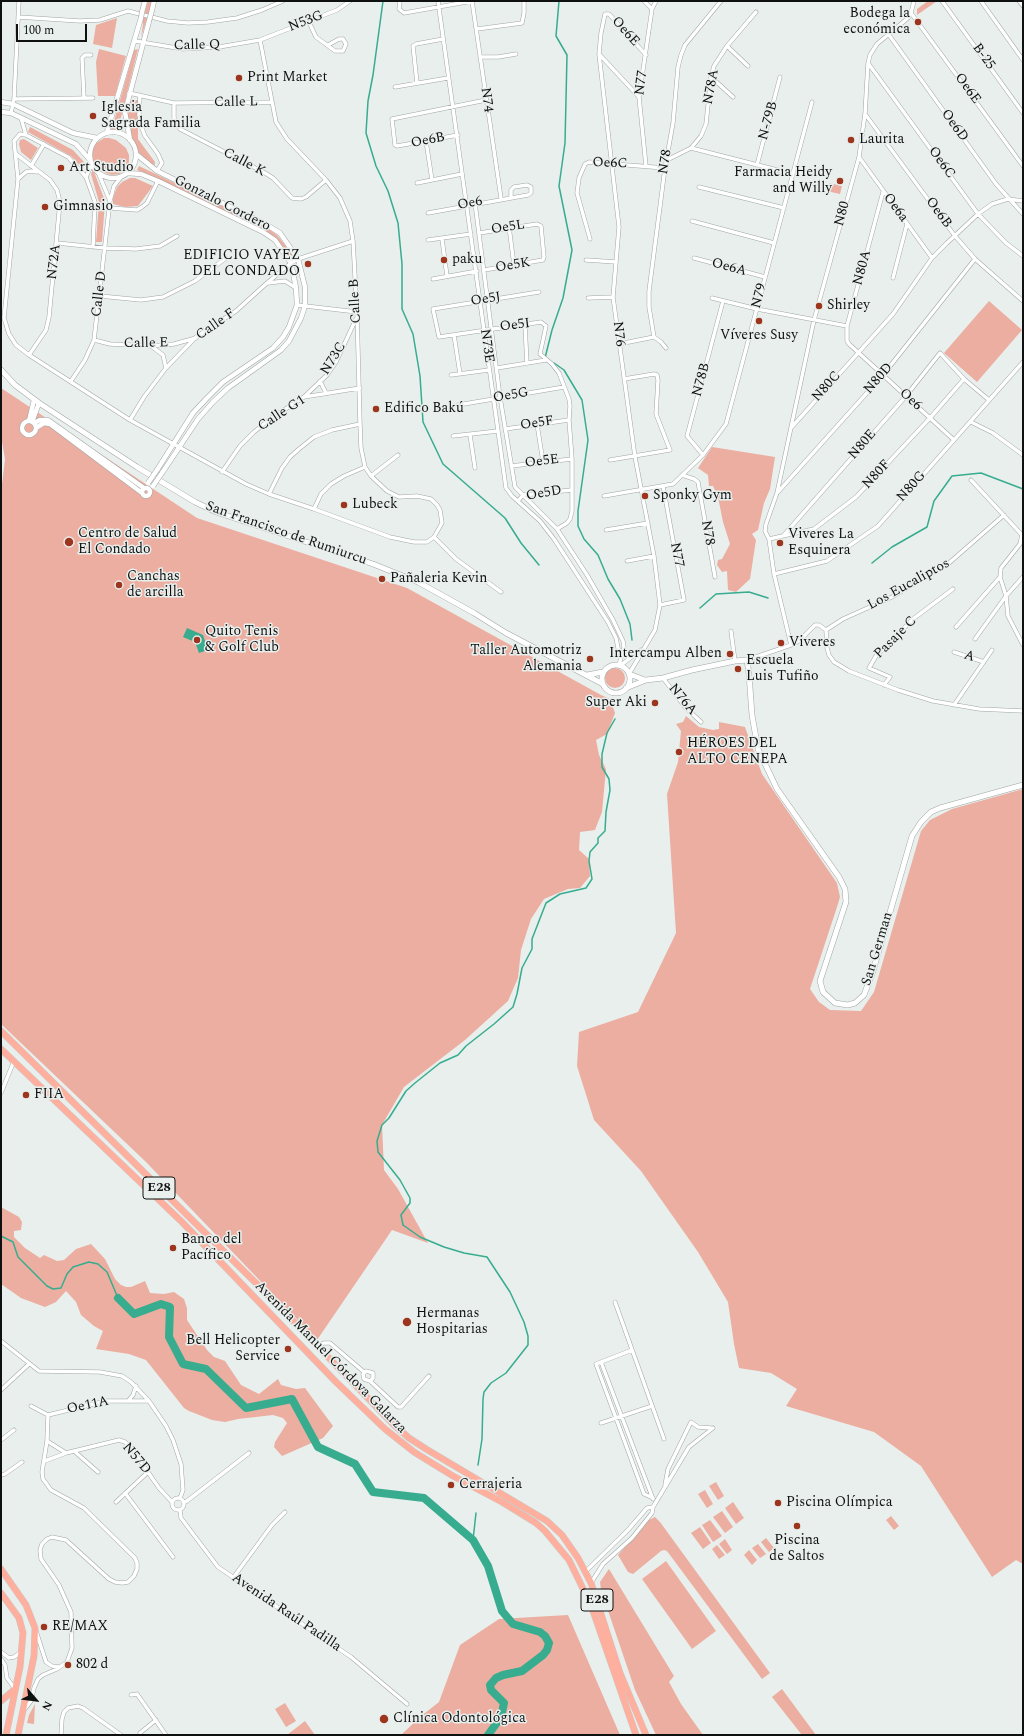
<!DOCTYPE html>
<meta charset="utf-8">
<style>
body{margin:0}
#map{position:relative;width:1024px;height:1736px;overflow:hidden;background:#e9efed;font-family:Spectral,serif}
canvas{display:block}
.frame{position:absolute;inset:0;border:2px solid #0f1110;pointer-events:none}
.north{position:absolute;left:16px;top:1680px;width:40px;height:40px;-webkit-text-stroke:3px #e9efed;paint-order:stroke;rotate:118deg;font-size:11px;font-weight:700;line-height:16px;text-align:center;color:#0f1110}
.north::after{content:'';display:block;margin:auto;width:14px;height:18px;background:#0f1110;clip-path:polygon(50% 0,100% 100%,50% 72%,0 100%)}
.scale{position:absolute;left:16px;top:24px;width:71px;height:18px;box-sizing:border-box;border:2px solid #0f1110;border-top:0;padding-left:5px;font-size:12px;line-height:14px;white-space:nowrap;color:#0f1110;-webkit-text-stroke:3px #e9efed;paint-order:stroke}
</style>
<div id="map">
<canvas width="1024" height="1736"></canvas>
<div class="frame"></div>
<div class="north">N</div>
<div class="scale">100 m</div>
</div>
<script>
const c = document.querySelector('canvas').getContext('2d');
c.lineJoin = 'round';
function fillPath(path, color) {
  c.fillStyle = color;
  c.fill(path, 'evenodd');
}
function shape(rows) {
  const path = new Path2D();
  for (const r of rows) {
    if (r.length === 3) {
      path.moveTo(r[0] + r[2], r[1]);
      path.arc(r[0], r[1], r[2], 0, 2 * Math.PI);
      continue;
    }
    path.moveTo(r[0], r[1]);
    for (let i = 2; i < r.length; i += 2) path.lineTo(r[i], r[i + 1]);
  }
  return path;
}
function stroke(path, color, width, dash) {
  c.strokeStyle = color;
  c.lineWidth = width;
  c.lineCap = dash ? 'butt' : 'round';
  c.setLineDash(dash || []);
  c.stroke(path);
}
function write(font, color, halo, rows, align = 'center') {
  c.font = font + ' Spectral,serif';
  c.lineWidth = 3;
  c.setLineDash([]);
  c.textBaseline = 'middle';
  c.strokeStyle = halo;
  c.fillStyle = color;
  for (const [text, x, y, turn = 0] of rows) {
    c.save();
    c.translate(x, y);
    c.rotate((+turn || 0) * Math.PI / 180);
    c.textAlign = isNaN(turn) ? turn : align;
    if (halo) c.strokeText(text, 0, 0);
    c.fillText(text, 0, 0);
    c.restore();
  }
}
const green = shape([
 [148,1,153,1,141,37,143,24,142,21],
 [928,1,937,1,917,15,917,9],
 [117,18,112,48,93,44,96,25],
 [99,49,126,56,115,96,98,96,96,62],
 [138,49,120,121,123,132,114,129,110,129,113,125,134,50],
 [138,100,138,139,155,162,154,168,139,153,131,139,127,112,130,101],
 [30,127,73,150,84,162,81,167,71,156,28,132],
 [104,138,109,138,116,140,126,148,129,155,129,163,126,169,119,174,112,175,100,171,94,164,92,157,92,150,95,144],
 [24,139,38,148,31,160,21,152,19,144,20,140],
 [139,166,266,227,277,235,293,255,289,257,276,239,264,231,137,170],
 [93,169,105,201,102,242,96,242,99,202,91,174],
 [130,178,135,178,153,186,138,206,125,207,113,204,113,198,117,187,122,182],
 [829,183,842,186,840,194,827,191],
 [989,301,1022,330,977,382,944,353],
 [1,388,197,518,407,588,601,695,610,699,615,713,607,734,596,740,599,755,606,769,602,812,595,830,580,832,579,850,589,859,590,876,580,888,568,889,544,899,531,919,521,950,518,978,508,1001,465,1040,404,1087,382,1125,384,1170,398,1189,428,1243,392,1230,317,1340,146,1162,1,1024,1,493,5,459,1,436],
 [712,447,775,457,770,489,764,503,758,530,752,534,756,540,750,579,736,592,728,590,727,571,722,572,717,565,718,560,722,559,730,544,723,522,718,497,713,486,709,486,708,475,698,468],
 [615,678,10],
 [686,716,699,727,713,730,719,729,719,722,745,727,762,774,837,883,840,897,837,907,810,989,819,1002,830,1010,861,1011,874,992,921,831,930,820,952,809,1023,789,1023,1564,1016,1560,992,1577,921,1466,874,1432,786,1406,797,1389,771,1373,739,1368,734,1344,728,1302,698,1252,641,1171,594,1120,577,1066,579,1032,638,1012,676,933,667,794,678,762,681,731,676,724,683,722],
 [1,1207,19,1217,22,1222,21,1230,14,1231,14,1237,25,1248,40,1258,44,1255,57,1261,64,1260,76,1249,91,1244,105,1259,115,1279,121,1285,126,1287,131,1287,145,1281,150,1293,164,1294,174,1292,184,1299,187,1308,187,1320,207,1350,214,1357,225,1361,241,1385,259,1394,278,1379,281,1385,296,1389,305,1388,333,1426,323,1438,282,1456,274,1447,275,1442,287,1423,283,1418,273,1415,238,1419,225,1422,212,1420,189,1411,184,1408,146,1360,129,1354,96,1349,103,1331,94,1326,81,1315,76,1302,66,1291,56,1302,45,1307,21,1298,1,1284],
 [716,1482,724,1496,718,1500,709,1486],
 [705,1490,713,1504,707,1508,698,1494],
 [733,1502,744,1518,736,1524,725,1508],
 [722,1511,733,1527,725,1533,713,1517],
 [891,1516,899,1526,894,1530,886,1520],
 [655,1517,660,1522,770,1673,762,1679,667,1551,664,1550,661,1551,633,1574,628,1572,618,1555,649,1520],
 [710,1520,722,1536,713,1542,702,1525],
 [700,1527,711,1543,703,1549,691,1533],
 [766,1538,774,1548,769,1552,761,1542],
 [725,1539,732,1550,727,1554,719,1544],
 [758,1544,766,1554,760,1558,752,1548],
 [717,1545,725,1555,719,1559,712,1549],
 [749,1550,757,1560,752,1565,744,1555],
 [666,1561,716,1631,692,1649,642,1579],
 [609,1569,674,1676,669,1682,681,1704,703,1735,656,1735,635,1690,601,1590,600,1582],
 [568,1615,620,1735,401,1735,420,1717,439,1702,460,1645,499,1619],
 [782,1689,816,1735,802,1735,772,1697],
 [285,1703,296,1721,286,1727,275,1709],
 [35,1704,34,1724,27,1723,29,1715],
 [305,1721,315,1735,287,1735]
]);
const water = shape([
 [187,628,203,635,208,650,199,653,195,642,183,637]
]);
const stream = shape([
 [383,1,373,75,368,101,366,133,376,166,388,191,398,223,402,264,402,309,413,334,420,376,423,422,443,464,505,518,521,543,539,565],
 [545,358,552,330,563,298,572,250,559,186,565,143,567,55,556,36,559,1],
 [554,363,564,370,582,400,588,440,578,511,578,526,584,539,598,555,608,579,620,599,630,624,632,640],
 [872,563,892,547,927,527,934,501,952,476,981,473,1023,489],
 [700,608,716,594,749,592,768,598],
 [1,1236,13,1242,18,1257,47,1286,53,1289,61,1288,67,1274,73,1267,89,1262,98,1264,107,1272,118,1298],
 [478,1465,482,1439,483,1399,484,1392,491,1383,506,1373,528,1345,528,1336,524,1322,510,1292,487,1257,464,1253,444,1247,420,1237,403,1225,401,1215,410,1203,410,1198,400,1180,378,1152,377,1141,382,1125,389,1118,406,1091,415,1083,440,1063,458,1055,466,1046,494,1024,513,1007,517,994,522,968,532,949,532,939,546,903,560,894,586,888,592,879,589,861,590,852,598,843,598,838,605,831,606,812,610,790,609,779,602,767,602,754,607,733,615,719],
 [473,1540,476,1513]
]);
const river = shape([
 [118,1298,134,1314,161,1304,170,1307,169,1337,183,1364,206,1369,246,1408,292,1399,318,1447,355,1464,373,1492,424,1498,473,1540,488,1566,502,1611,513,1624,540,1632,545,1636,549,1643,547,1650,543,1655,522,1671,503,1675,496,1678,490,1685,491,1690,504,1703,501,1717,488,1735]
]);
const minor = shape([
 [400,1,399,9,404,13,472,1],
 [438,1,506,488,512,496,540,521,554,539,608,622,616,638,618,648,622,654],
 [472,1,501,198],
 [644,1,652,9],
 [942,1,1023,113],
 [981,1,1023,60],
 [1019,1,1023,6],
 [911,13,1023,166],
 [18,17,80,21,100,20,128,11,167,21,188,23,208,22,237,18,262,10,283,1],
 [308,20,316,37,335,51,343,51,346,44,343,39,339,39,328,45],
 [477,29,522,23,524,13,524,1],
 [889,35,996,184,1023,214],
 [135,41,183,49,219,47,260,40,337,10,350,1],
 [727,46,748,66],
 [599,54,639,97],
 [480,57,498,57,516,54],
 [868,63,978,214,1006,243,1023,256],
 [711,77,733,97],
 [417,83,413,46,416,44,443,39],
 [395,87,448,78],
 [129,93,174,103,271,102],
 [140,95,139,115,141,126,145,136,158,154,162,163,157,171],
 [84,98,82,58,85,55,91,55],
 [14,99,93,98],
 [174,103,174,118,180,129,265,173,273,178,292,198,301,199,306,197,326,180],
 [11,113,14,99,19,1],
 [865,114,955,236,975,259,1023,301],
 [21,118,26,135,68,157,86,177,95,202,93,247],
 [26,135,20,134,14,141,18,179,4,318,9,334,16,345,29,355,130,420,246,484,269,494,314,509,390,537,414,542,427,542,434,537,442,523,440,510,437,505,431,499,417,496,399,497,387,491,371,476,365,467,361,448,360,424,357,312,353,241,350,221,340,198,326,180,287,139,276,122,260,40],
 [458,135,397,146,395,145,392,119,486,100],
 [426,141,432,180],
 [691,148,701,136,706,124,711,77,714,66,727,46,756,12],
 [16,154,50,180,57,190,60,202,49,317,46,330,29,355],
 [859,157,932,258],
 [667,160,691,148,793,174],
 [757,165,780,77],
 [31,166,44,144],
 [646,166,639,97,652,9,656,1],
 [98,172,110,201],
 [86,177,92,164],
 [18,179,26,172,31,171,37,172],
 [417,183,462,174],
 [699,187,784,208],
 [883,192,847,326,847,341,849,344,954,440],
 [475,203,500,397,515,487,557,529,587,575,613,620,623,641,624,647,619,665],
 [109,208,137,210,142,207,147,203,158,181],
 [428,213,528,195,531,193,531,187,527,185,514,187,511,190,511,197],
 [692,221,774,243],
 [509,227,514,265],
 [479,233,537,224,541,226,544,257,543,260,484,270],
 [442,239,447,276],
 [590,239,577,193,579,178,585,164,589,162,665,168],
 [428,240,471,234],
 [57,243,105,248,136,249,160,246,177,236],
 [694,258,765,277],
 [586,260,616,262],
 [893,278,907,224],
 [433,279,477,271],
 [268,283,285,281,296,288],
 [539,292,433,309,439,337,541,322,546,326,540,354,552,364,559,373,569,399,570,406,569,420,572,459,572,511,570,519,567,523,557,529],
 [100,296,141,300,163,297,195,281,226,258],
 [588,298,613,297],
 [712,298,757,309,847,326],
 [297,305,357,312],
 [525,325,527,364],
 [454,335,460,374],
 [654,337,649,307,649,291,665,168,673,123,678,67,681,55,685,45,721,1],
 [94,340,110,344,151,346,174,344,196,338],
 [619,344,654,337,661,342,666,348],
 [151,346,163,355,166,368],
 [497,368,546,360],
 [451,375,489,370],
 [71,381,85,360,94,340,110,201,114,186,122,176],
 [320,381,326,393],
 [305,396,327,375,336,362,356,319],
 [458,405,564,387],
 [130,420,144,397,166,368,196,337,236,311,267,283,291,263,298,259,353,241],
 [971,422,993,433,1023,455],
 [537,424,543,462],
 [791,428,893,314,932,258,947,243,978,214,992,204,1008,199,1023,201],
 [505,429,569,420],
 [470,435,475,468],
 [453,436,498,431],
 [703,455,687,436,723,301],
 [610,460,670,450,656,414,658,380,657,375,654,374,624,379],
 [511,466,572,459],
 [222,472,240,446,254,432,270,419,304,397,360,388],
 [682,475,694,479,698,482,715,577],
 [371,476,398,455],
 [971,480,1022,535,1020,544,1001,568,1000,577,1006,596,1008,616,1023,645],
 [778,492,883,375,975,259],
 [269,494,282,468,290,457,299,449,314,437,332,430,360,424],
 [604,496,673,484,703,455,726,424,812,102],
 [518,501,523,495,572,490],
 [314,509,321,494,331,484,344,476,365,467],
 [606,530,648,523],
 [784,535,906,396,940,353,964,379,989,400],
 [434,537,456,559,501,592],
 [769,539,814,529,856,497,930,418,964,379],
 [627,561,654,556],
 [774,574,827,561,878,526,1023,362],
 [660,605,684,600,663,486],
 [956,627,1000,577],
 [826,630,843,619,892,597,949,563,1004,515],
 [731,631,735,661],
 [975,639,1006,596,1023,577],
 [791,645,774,574,769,539,765,531,766,524,777,493,814,320,859,157,865,114,868,63,870,55,877,44,908,18,911,13,914,1],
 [954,652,984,662],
 [747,660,791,645,799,641,815,625,819,625,826,630,827,648,829,655,834,662,849,671,898,690,933,701,979,709,1023,711],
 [621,665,641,650],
 [629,674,655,630,660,605,654,556,635,457,613,297,619,227,599,54,601,33,605,14,609,14,646,55],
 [663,678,685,707,701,722],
 [884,685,890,677,869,668,876,656,913,619,953,589],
 [954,705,992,650],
 [1,1093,14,1061],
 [615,1302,664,1439],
 [1,1341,39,1371,100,1372,122,1376,131,1382,149,1401,166,1426,173,1440,181,1464,183,1490,180,1498],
 [317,1346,324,1343,330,1343,364,1372],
 [632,1350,596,1364,644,1494,653,1498],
 [601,1362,653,1499],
 [370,1381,373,1378,373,1373,366,1371,363,1374,364,1379,370,1381,398,1407,401,1407,429,1376],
 [1,1390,29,1364],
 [128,1401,133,1395,136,1386],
 [31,1406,48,1415,106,1401,149,1401],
 [601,1423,652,1406],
 [1,1440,14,1430],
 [47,1441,66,1453],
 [74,1451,98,1472],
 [45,1461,66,1453,119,1440,125,1442,132,1449,159,1488,172,1502],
 [1,1475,5,1474,22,1462],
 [665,1485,668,1469,691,1422,698,1427,711,1428],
 [125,1493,173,1557],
 [178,1504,6],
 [116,1502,148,1472],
 [184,1502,187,1501,249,1453],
 [180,1510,181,1518,218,1567,351,1657,407,1704],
 [586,1571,628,1530,647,1508,653,1507],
 [233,1578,272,1525,285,1512],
 [591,1583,603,1564,632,1538,652,1513,653,1507,689,1447,713,1428],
 [36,1631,46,1662,52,1666,59,1667],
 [1,1652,9,1658,14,1657,21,1652],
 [1,1659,5,1665,7,1678,15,1689],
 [131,1695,137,1694,166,1735],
 [24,1710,31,1701,34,1688,38,1679,43,1675,57,1669,67,1662,72,1648,71,1612,59,1585,41,1559,40,1550,42,1544,47,1539,52,1537,66,1540,109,1579,115,1582,122,1583,128,1582,134,1576,137,1569,137,1563,135,1558,84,1508,51,1490,43,1479,42,1472,47,1441,48,1415],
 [140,1733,156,1720],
 [61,1735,62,1719,64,1712,68,1708,78,1706,83,1708,121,1735]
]);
const tertiary = shape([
 [152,10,154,1],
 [142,12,145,1],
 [1,102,13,104,73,133,97,138],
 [1,112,11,113,76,144,90,160],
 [107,132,141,18],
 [113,155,23],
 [130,140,125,112,149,21],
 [136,154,157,171,267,225,280,233,298,259,305,287,305,306,301,318,289,341,281,350,228,388,213,402,198,419,162,473],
 [127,173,141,174,158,181,263,232,275,240,291,263,296,288,297,305,289,327,283,337,273,348,223,382,207,398,193,413,157,470],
 [29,428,7],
 [29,421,34,400],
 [32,422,39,403],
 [34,423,40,420,48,420,144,488],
 [36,428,44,423,50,424,142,493],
 [146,492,4]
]);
const secondary = shape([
 [1,370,15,385,39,403,137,467,195,502,216,512,373,564,418,582,474,613,506,633,603,684],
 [616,679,14],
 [629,674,645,680],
 [587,675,603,672],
 [626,688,646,680,663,678,692,670,735,661,747,660,749,674,752,715,758,749,777,789,839,877,845,889,846,902,820,981,823,992,835,1003,848,1005,855,1003,864,995,873,971,912,836,921,822,931,812,940,808,1023,785]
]);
const primary = shape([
 [1,1031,264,1291,394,1425,409,1438,426,1449,547,1521,562,1535,578,1558,591,1583,620,1673,646,1735],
 [1,1049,182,1222,336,1382,385,1429,414,1452,453,1476,502,1502,536,1523,545,1531,569,1560,591,1605,636,1735],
 [1,1569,26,1605,35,1628,34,1656,18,1735],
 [1,1593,19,1618,23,1633,20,1667,6,1735],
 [1,1701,14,1690]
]);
const tertiaryBridge = shape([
 [141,18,142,12],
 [149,21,152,10],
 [148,483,157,470],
 [153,486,162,473]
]);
const markers = [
 [918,22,4,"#9d341d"],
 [239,78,4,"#9d341d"],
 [93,116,4,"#9d341d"],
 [851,140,4,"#9d341d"],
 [61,168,4,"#9d341d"],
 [840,181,4,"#9d341d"],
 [45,207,4,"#9d341d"],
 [444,260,4,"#9d341d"],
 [308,264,4,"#9d341d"],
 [819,306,4,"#9d341d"],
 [759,321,4,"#9d341d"],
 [376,409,4,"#9d341d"],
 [645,496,4,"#9d341d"],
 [344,505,4,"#9d341d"],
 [69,542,5,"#9d341d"],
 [780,543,4,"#9d341d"],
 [382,579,4,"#9d341d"],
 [119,585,4,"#9d341d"],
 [197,640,4,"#9d341d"],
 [781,643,4,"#9d341d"],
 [730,654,4,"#9d341d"],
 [590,659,4,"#9d341d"],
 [738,669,4,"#9d341d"],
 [655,703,4,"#9d341d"],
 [679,752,4,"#9d341d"],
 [26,1095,4,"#9d341d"],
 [173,1248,4,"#9d341d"],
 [407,1322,5,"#9d341d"],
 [288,1349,4,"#9d341d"],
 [451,1485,4,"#9d341d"],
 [778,1503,4,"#9d341d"],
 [797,1526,4,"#9d341d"],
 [44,1627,4,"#9d341d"],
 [68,1665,4,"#9d341d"],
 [384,1719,5,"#9d341d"]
];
const shields = [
 [159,1188,32],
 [597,1600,32]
];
const shieldNames = [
 ["E28",159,1188],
 ["E28",597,1600]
];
const poiNames = [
 ["Bodega la",910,14,"right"],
 ["económica",910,30,"right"],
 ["Print Market",247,78],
 ["Iglesia",101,108],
 ["Sagrada Familia",101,124],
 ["Laurita",859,140],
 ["Art Studio",69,168],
 ["Farmacia Heidy",832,173,"right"],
 ["and Willy",832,189,"right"],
 ["Gimnasio",53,207],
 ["EDIFICIO VAYEZ",300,256,"right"],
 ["DEL CONDADO",300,272,"right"],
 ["paku",452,260],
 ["Shirley",827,306],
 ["Víveres Susy",759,336,"center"],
 ["Edifico Bakú",384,409],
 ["Sponky Gym",653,496],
 ["Lubeck",352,505],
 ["Centro de Salud",78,534],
 ["El Condado",78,550],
 ["Viveres La",788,535],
 ["Esquinera",788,551],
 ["Canchas",127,577],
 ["de arcilla",127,593],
 ["Pañaleria Kevin",390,579],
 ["Quito Tenis",205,632],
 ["& Golf Club",205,648],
 ["Viveres",789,643],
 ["Taller Automotriz",582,651,"right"],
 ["Alemania",582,667,"right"],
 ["Intercampu Alben",722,654,"right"],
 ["Escuela",746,661],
 ["Luis Tufiño",746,677],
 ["Super Aki",647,703,"right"],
 ["HÉROES DEL",687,744],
 ["ALTO CENEPA",687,760],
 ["FIIA",34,1095],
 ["Banco del",181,1240],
 ["Pacífico",181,1256],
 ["Hermanas",416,1314],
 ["Hospitarias",416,1330],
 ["Bell Helicopter",280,1341,"right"],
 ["Service",280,1357,"right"],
 ["Cerrajeria",459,1485],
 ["Piscina Olímpica",786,1503],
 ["Piscina",797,1541,"center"],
 ["de Saltos",797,1557,"center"],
 ["RE/MAX",52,1627],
 ["802 d",76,1665],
 ["Clínica Odontológica",393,1719]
];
const streetNames = [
 ["N53G",306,22,-21],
 ["Oe6E",625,32,48],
 ["Calle Q",197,46,-1],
 ["B-25",983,57,54],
 ["N77",642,83,-83],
 ["N78A",712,87,-80],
 ["Oe6E",967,89,54],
 ["N74",486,100,82],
 ["Calle L",236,103,-1],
 ["N-79B",769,121,-75],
 ["Oe6D",954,126,54],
 ["Oe6B",428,141,-11],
 ["N78",666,162,-81],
 ["Calle K",244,163,28],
 ["Oe6C",941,163,54],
 ["Oe6C",610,164,2],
 ["Gonzalo Cordero",222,204,27],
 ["Oe6",470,204,-11],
 ["Oe6a",895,208,53],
 ["Oe6B",938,213,54],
 ["N80",843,214,-75],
 ["Oe5L",508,228,-9],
 ["N72A",55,262,-84],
 ["Oe5K",513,266,-9],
 ["Oe6A",729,268,15],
 ["N80A",863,268,-75],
 ["Calle D",100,294,-83],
 ["N79",760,296,-76],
 ["Oe5J",486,300,-9],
 ["Calle B",356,301,-93],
 ["Calle F",216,325,-35],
 ["Oe5I",515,326,-7],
 ["N76",618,334,83],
 ["Calle E",146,344,-1],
 ["N73E",486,346,82],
 ["N73C",334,359,-58],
 ["N80D",879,379,-49],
 ["N78B",702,380,-75],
 ["N80C",827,387,-48],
 ["Oe5G",511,396,-10],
 ["Oe6",910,400,43],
 ["Calle G1",282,414,-33],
 ["Oe5F",537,424,-8],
 ["N80E",863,445,-49],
 ["Oe5E",542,462,-7],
 ["N80F",877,475,-47],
 ["N80G",912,487,-48],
 ["Oe5D",544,494,-10],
 ["N78",707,533,80],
 ["San Francisco de Rumiurcu",286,534,19],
 ["N77",676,555,79],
 ["Los Eucaliptos",909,585,-29],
 ["Pasaje C",896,638,-45],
 ["A",969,657,18],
 ["N76A",682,700,50],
 ["San German",878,949,-73],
 ["Avenida Manuel Córdova Galarza",330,1358,45],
 ["Oe11A",88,1406,-12],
 ["N57D",136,1459,50],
 ["Avenida Raúl Padilla",286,1613,34]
];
fillPath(green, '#ebaea0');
fillPath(water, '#37ac8e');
stroke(stream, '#37ac8e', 1.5);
stroke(river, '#37ac8e', 8);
stroke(minor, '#a0a6a4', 4.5);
stroke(tertiary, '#a0a6a4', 5.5);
stroke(secondary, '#a0a6a4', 6);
stroke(primary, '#cacbca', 7);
stroke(minor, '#fff', 3.5);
stroke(tertiary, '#fff', 4.5);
stroke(secondary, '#fff', 5);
stroke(primary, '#feaf9d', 6);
stroke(tertiaryBridge, '#a0a6a4', 5.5, []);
stroke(tertiaryBridge, '#fff', 4.5);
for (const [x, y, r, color] of markers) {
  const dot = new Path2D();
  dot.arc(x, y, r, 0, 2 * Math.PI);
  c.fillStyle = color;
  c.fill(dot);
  stroke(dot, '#e9efed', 1.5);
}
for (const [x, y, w] of shields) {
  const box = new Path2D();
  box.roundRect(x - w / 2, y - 11, w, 22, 3);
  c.fillStyle = '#e9efed';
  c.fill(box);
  stroke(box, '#0f1110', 1);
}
write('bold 13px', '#0f1110', null, shieldNames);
write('14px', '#0f1110', '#e9efed', poiNames, 'left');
write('14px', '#0f1110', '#e9efed', streetNames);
</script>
